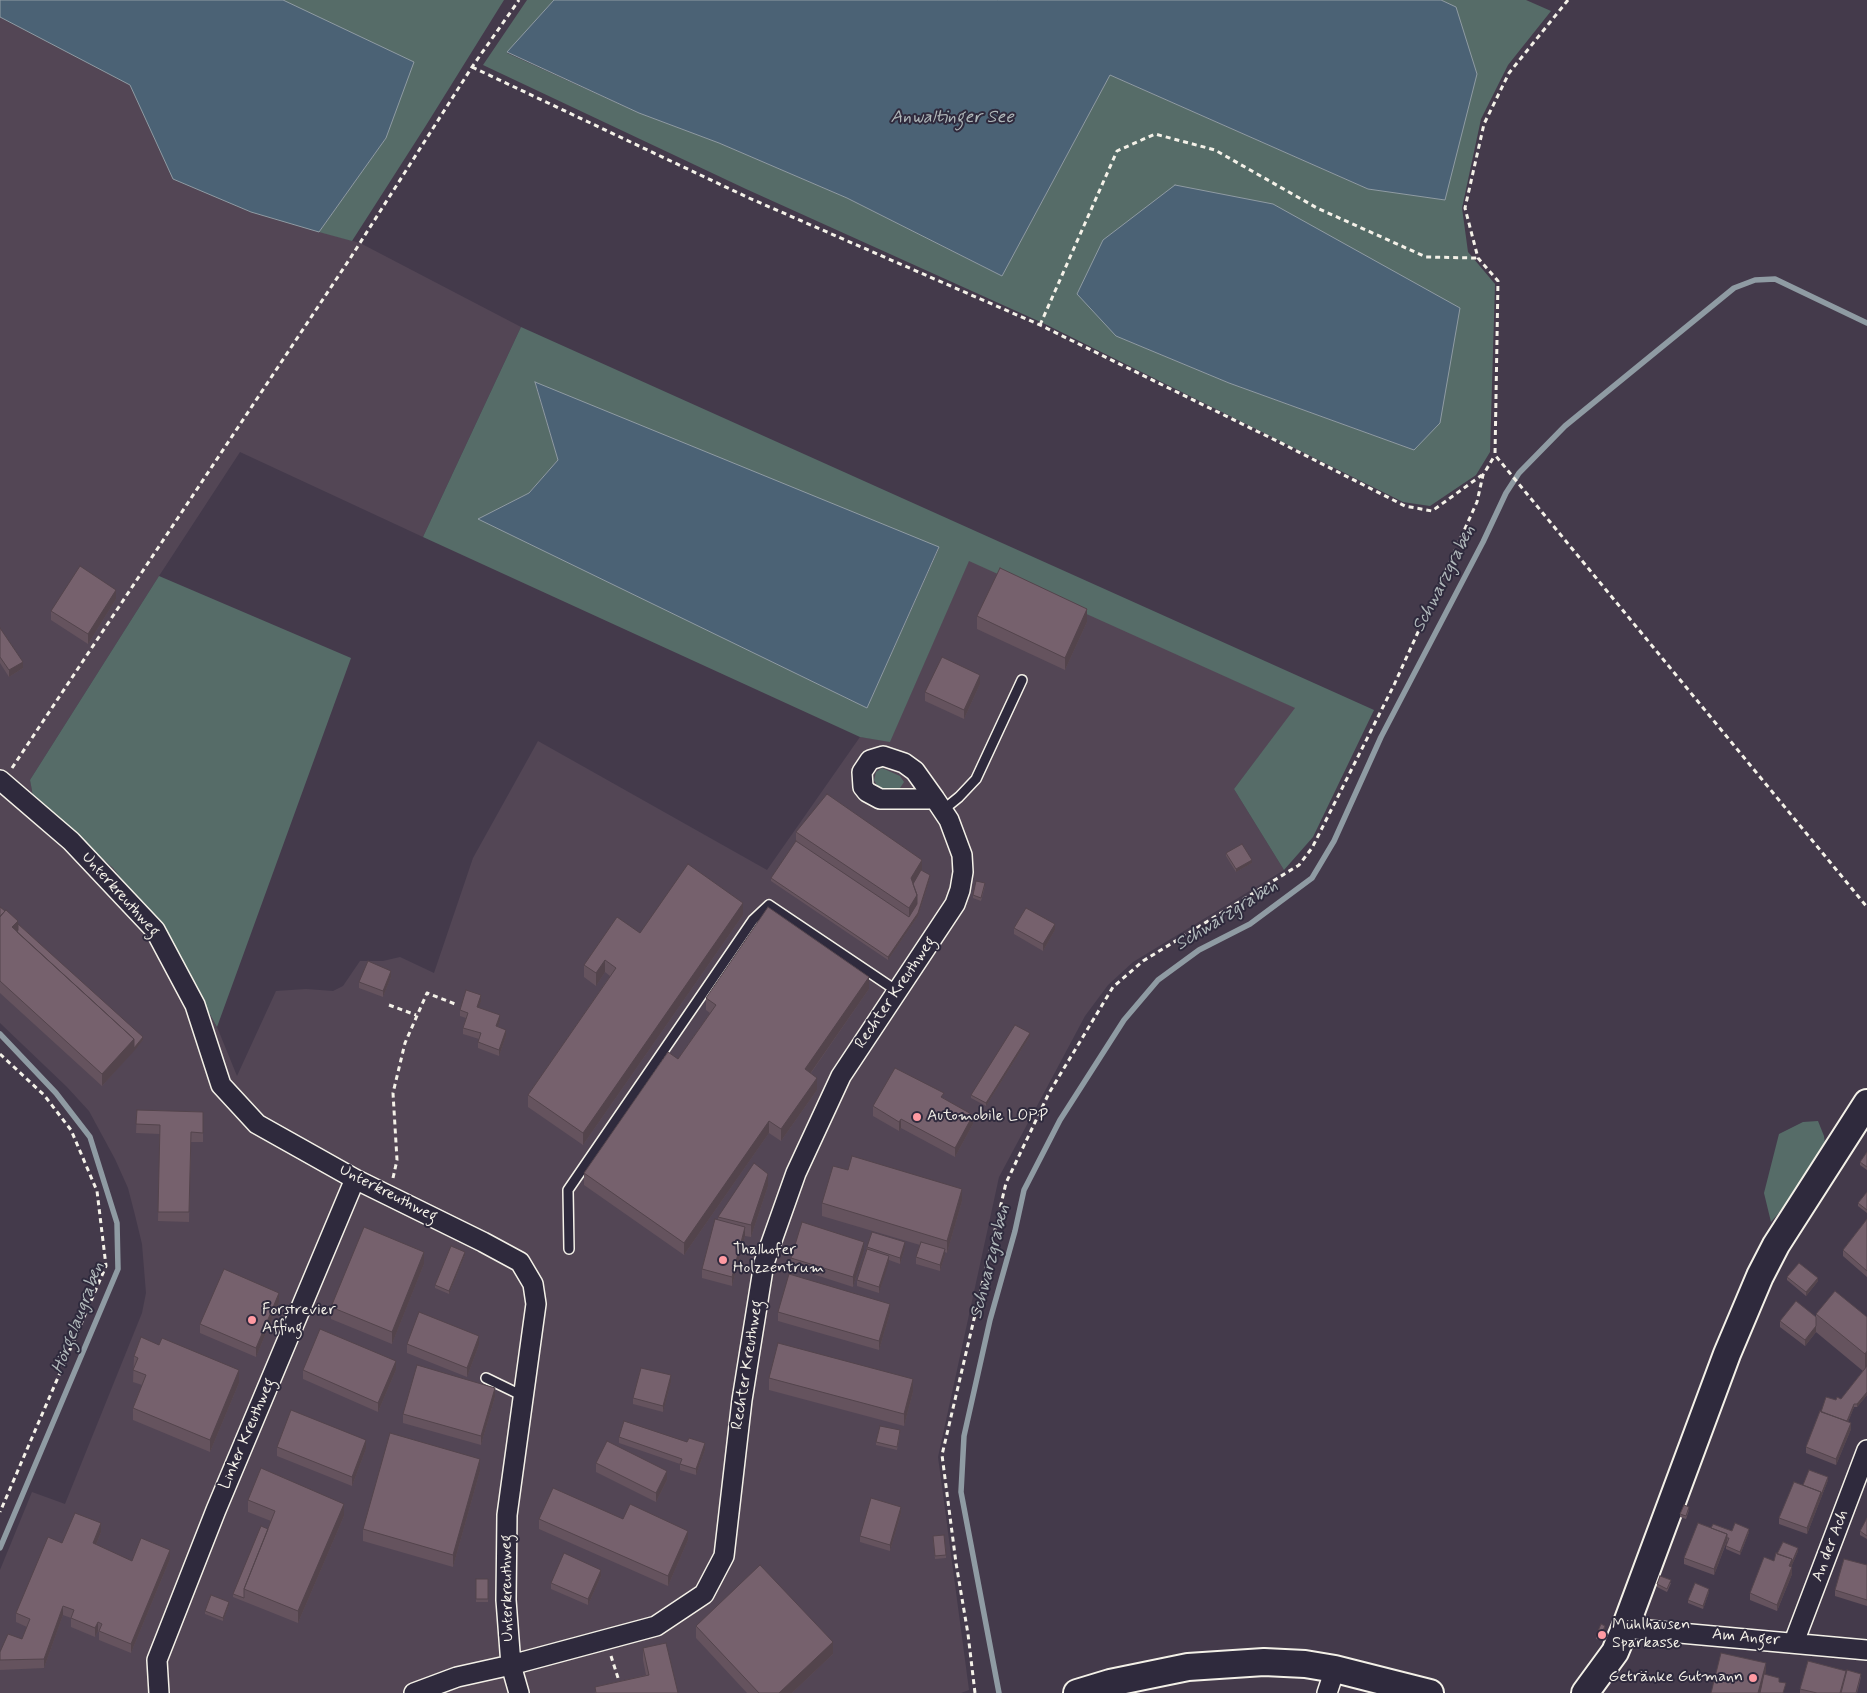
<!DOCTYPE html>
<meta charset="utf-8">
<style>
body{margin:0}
canvas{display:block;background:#443a4b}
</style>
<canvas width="1867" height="1693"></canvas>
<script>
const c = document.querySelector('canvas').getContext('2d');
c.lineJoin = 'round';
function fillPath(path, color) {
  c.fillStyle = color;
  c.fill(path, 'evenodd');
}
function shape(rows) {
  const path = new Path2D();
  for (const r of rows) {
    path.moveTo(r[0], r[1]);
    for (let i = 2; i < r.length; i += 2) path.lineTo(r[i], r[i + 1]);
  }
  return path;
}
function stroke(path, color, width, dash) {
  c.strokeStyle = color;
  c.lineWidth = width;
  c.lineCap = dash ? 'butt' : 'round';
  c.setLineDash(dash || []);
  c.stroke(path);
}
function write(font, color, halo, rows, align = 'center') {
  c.font = font + ' Mynerve,sans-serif';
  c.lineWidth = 4;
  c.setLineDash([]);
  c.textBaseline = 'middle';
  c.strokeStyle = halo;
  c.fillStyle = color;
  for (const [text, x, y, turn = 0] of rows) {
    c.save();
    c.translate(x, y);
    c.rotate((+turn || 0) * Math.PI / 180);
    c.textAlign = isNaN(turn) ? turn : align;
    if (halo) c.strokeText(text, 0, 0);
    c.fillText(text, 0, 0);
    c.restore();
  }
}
const built = shape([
 [0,17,130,85,173,179,251,212,360,243,521,327,423,537,240,452,159,576,30,780,33,796,113,868,167,938,217,1027,237,1076,276,991,306,989,333,991,343,986,360,961,383,961,400,957,434,973,473,858,538,741,767,870,860,737,890,741,969,560,1296,708,1234,789,1284,870,1133,962,1108,985,1085,1016,999,1177,938,1457,969,1690,961,1693,0,1693,0,1570,32,1492,65,1504,142,1313,146,1293,142,1244,135,1215,128,1188,115,1159,89,1111,67,1087,0,1023]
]);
const green = shape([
 [283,0,504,0,425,127,352,241,319,232,386,138],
 [527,0,554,0,507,53,639,113,719,143,847,198,1002,276,1110,75,1368,189,1456,8,1441,0,1526,0,1551,11,1508,65,1481,119,1462,208,1468,252,1495,284,1490,452,1476,475,1430,506,1403,502,1045,324,746,189,483,65],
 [1116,336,1414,450,1229,383],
 [521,327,1374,710,1313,837,1284,870,1234,789,1295,708,969,561,890,742,860,737,423,537],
 [535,383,939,548,867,708,479,519,529,493,558,460],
 [159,576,351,658,217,1027,167,938,113,868,33,796,30,780],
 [882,768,900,776,904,782,900,788,890,790,878,787,874,780,876,772],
 [1818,1121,1824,1136,1825,1144,1783,1208,1771,1222,1764,1193,1779,1134,1803,1122]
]);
const water = shape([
 [0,0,283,0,414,62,386,138,319,232,251,212,173,179,130,85,0,17,0,0],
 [554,0,1441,0,1456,7,1477,74,1445,200,1368,189,1110,75,1002,276,847,198,719,143,639,113,507,52,554,0],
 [1175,185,1273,204,1460,308,1440,423,1414,450,1229,383,1116,336,1077,294,1103,240,1175,185],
 [535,382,939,547,867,708,478,519,529,493,558,460,535,382]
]);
const stream = shape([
 [0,1034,56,1093,90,1137,117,1223,118,1269,0,1548],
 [999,1693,961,1492,964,1436,990,1320,1015,1231,1024,1190,1060,1120,1124,1020,1158,980,1199,950,1250,924,1312,878,1334,841,1381,737,1483,542,1506,493,1519,473,1565,426,1734,288,1755,280,1775,279,1867,323]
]);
const path = shape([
 [1568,0,1509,73,1484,124,1465,208,1478,258,1498,281,1495,455,1867,907],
 [472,67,749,198,1040,325,1279,442,1405,506,1432,511,1482,475],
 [1040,325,1117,151,1155,134,1215,150,1317,208,1426,257,1477,258],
 [12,768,351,257,472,67,519,0],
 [389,1005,416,1015],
 [0,1054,44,1095,71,1130,97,1191,106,1266,0,1512],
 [393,1178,397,1160,393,1093,405,1043,427,993,455,1004],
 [611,1656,619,1681],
 [975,1693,968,1634,956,1563,942,1455,1006,1183,1049,1093,1113,987,1143,961,1299,865,1312,848,1394,685,1477,502,1483,475,1495,455]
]);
const lane = shape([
 [943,810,959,797,976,779,1022,680],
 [569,1249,568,1190,753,920,769,905,897,991],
 [486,1378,523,1396]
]);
const street = shape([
 [0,780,71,841,155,930,195,1005,221,1085,257,1124,355,1179,483,1242,520,1262,533,1284,536,1304,507,1515,506,1600,511,1665,519,1693],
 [1625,1628,1867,1650],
 [1794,1642,1867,1450],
 [159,1693,157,1660,216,1510,355,1179],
 [414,1693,457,1677,511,1665,656,1626,704,1594,724,1556,742,1400,764,1263,796,1173,841,1076,955,904,960,890,963,872,962,855,949,820,935,799,915,771,904,763,883,756,870,760,862,772,863,787,867,792,880,799,935,799],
 [1327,1693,1335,1669]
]);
const secondary = shape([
 [1077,1693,1110,1683,1188,1667,1264,1662,1305,1664,1335,1669,1430,1693],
 [1585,1693,1615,1652,1625,1628,1727,1354,1760,1276,1776,1245,1867,1103]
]);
const wall = shape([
 [116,599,88,644,51,620,51,611],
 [977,616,1087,622,1065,670,977,629],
 [0,628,23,668,9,677,0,663],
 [980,684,964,719,925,701,925,692],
 [796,832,922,870,930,878,918,916,888,960,771,881,771,878,796,841],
 [1226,853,1252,863,1236,872,1226,856],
 [985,886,981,901,973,898,973,895],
 [0,907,143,1040,102,1086,0,993],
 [743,915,583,1145,528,1107,528,1095,610,976,605,972,596,986,584,977,584,965,640,933],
 [1014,928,1055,930,1043,951,1014,934],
 [391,977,383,997,359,988,359,982],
 [869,989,811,1073,817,1090,781,1141,769,1133,684,1255,584,1185,584,1173,678,1059,710,1013,706,1010,706,998],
 [481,1001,478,1008,500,1021,498,1026,506,1036,499,1056,478,1048,478,1042,479,1039,463,1034,463,1028,466,1018,460,1016,460,1010],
 [1030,1036,986,1106,971,1098,971,1095],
 [944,1098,973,1124,955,1157,901,1128,899,1131,873,1116,873,1106],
 [137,1110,203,1112,203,1142,191,1142,189,1222,158,1221,160,1134,136,1133],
 [1867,1152,1867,1170,1860,1165,1860,1162],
 [848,1170,962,1201,947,1253,945,1252,945,1255,940,1271,916,1264,916,1257,920,1245,822,1216,822,1203],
 [768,1186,751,1237,745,1236,732,1286,702,1278,702,1269,718,1220,718,1217],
 [1867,1192,1867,1213,1858,1206,1858,1203],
 [1867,1219,1867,1277,1843,1256,1843,1250],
 [867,1247,905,1248,900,1264,889,1260,879,1293,857,1286,857,1280],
 [864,1251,853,1287,791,1267,791,1258],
 [465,1255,449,1294,435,1288,435,1285],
 [424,1264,392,1344,331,1319,331,1307],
 [1787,1277,1818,1281,1806,1296,1787,1280],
 [279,1302,256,1357,200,1333,200,1324],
 [778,1312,890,1313,879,1350,778,1321],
 [1816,1314,1867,1317,1867,1395,1857,1407,1854,1407,1848,1422,1851,1429,1836,1465,1806,1453,1806,1447,1821,1412,1836,1400,1841,1399,1863,1371,1816,1332,1805,1346,1780,1327,1780,1321,1816,1317],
 [407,1344,479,1345,467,1377,407,1353],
 [134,1356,239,1383,210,1452,133,1420,133,1408,142,1385,133,1382],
 [303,1370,396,1370,378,1412,303,1379],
 [769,1378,913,1392,904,1426,769,1390],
 [671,1382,663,1412,633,1404,633,1398],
 [495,1397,481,1445,403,1423,403,1414],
 [900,1433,897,1450,876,1445,876,1442],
 [619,1437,705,1450,696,1475,680,1470,680,1464,619,1443],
 [277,1447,366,1449,352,1486,277,1456],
 [596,1463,667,1480,656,1502,596,1472],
 [480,1471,453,1567,363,1541,363,1529],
 [1828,1480,1807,1534,1779,1524,1779,1518,1803,1485],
 [248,1500,344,1516,298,1623,233,1597,233,1594,268,1529,271,1521,248,1512],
 [1689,1510,1686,1519,1680,1517,1680,1514],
 [901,1513,890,1551,860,1542,860,1536],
 [1867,1518,1867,1539,1860,1535,1860,1531],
 [539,1519,623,1519,688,1540,668,1586,539,1529],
 [1711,1528,1749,1532,1740,1555,1726,1549,1726,1546,1728,1541,1727,1541,1714,1575,1684,1564,1684,1558],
 [101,1532,96,1545,132,1561,170,1559,131,1653,99,1640,99,1632,98,1631,95,1637,71,1627,71,1618,63,1615,44,1668,0,1670,0,1652,22,1639,27,1627,16,1622,16,1613,62,1543],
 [933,1539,946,1555,946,1558,935,1559],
 [1798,1551,1791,1567,1792,1574,1777,1611,1750,1600,1750,1593,1774,1561,1777,1554],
 [1867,1565,1867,1606,1835,1596,1835,1590],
 [601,1576,588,1605,551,1589,551,1583],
 [476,1579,488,1579,488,1602,476,1602],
 [1671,1583,1667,1592,1657,1587,1657,1584],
 [1709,1592,1703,1609,1688,1603,1688,1600],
 [229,1605,223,1621,205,1614,205,1611],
 [696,1626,833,1654,792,1693,747,1693,696,1638],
 [1605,1629,1600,1640,1596,1639,1596,1636],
 [643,1648,678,1693,595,1693,595,1687,646,1675,643,1660],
 [1846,1674,1861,1677,1857,1693,1800,1693,1800,1689]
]);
const shadedWall = shape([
 [116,590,116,599,88,644,88,634],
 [1087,609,1087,622,1065,670,1065,658],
 [23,662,23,668,9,677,9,670],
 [980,675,980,684,964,719,964,710],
 [922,860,922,872,911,888,911,878],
 [1252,860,1252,863,1236,872,1236,869],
 [930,875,930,878,918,916,888,960,888,957,918,913],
 [917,895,917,907,909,920,909,908],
 [743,903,743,915,583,1145,583,1133],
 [18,921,18,933,12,927],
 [1055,924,1055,930,1043,951,1043,944],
 [605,960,605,972,596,986,596,973],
 [391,971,391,977,383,997,383,991],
 [869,977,869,989,805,1081,805,1069],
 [481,995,481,1001,477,1013,477,1007],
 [500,1015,500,1021,496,1032,496,1026],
 [506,1030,506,1036,499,1056,499,1050],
 [1030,1033,1030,1036,986,1106,986,1103],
 [143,1037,143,1040,134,1051,134,1048],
 [134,1039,134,1051,102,1086,102,1074],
 [817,1078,817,1090,781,1141,781,1129],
 [973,1115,973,1124,955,1157,955,1148],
 [901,1119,901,1128,899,1131,899,1122],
 [769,1121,769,1133,684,1255,684,1243],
 [768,1174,768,1186,751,1237,751,1225],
 [962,1189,962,1201,947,1253,947,1241],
 [745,1227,745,1236,732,1286,732,1277],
 [864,1242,864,1251,853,1287,853,1277],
 [905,1242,905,1248,900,1264,900,1258],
 [945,1249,945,1255,940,1271,940,1265],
 [424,1252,424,1264,392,1344,392,1332],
 [465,1252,465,1255,449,1294,449,1291],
 [889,1256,889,1262,879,1293,879,1287],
 [1818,1278,1818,1281,1806,1296,1806,1292],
 [279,1293,279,1302,256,1357,256,1348],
 [890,1304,890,1313,879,1350,879,1341],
 [1816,1326,1816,1332,1805,1346,1805,1340],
 [479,1336,479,1345,467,1377,467,1368],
 [1867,1351,1867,1369,1865,1372,1865,1354],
 [396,1361,396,1370,378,1412,378,1403],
 [239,1370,239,1383,210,1452,210,1440],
 [671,1375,671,1382,663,1412,663,1406],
 [913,1379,913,1392,904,1426,904,1414],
 [495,1388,495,1397,481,1445,481,1436],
 [1867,1392,1867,1395,1857,1407,1857,1404],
 [1854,1404,1854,1407,1846,1427,1846,1424],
 [1851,1423,1851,1429,1836,1465,1836,1459],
 [366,1440,366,1449,352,1486,352,1477],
 [705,1443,705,1450,696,1475,696,1469],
 [480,1459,480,1471,453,1567,453,1555],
 [667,1471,667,1480,656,1502,656,1493],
 [1828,1477,1828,1480,1821,1498,1821,1495],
 [1821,1492,1821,1498,1807,1534,1807,1528],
 [344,1504,344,1516,298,1623,298,1611],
 [901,1507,901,1513,890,1551,890,1545],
 [101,1523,101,1532,93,1552,93,1543],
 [1749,1529,1749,1532,1740,1555,1740,1552],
 [688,1531,688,1540,668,1586,668,1576],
 [1727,1534,1727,1540,1714,1575,1714,1569],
 [1798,1548,1798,1551,1789,1572,1789,1566],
 [170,1550,170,1559,131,1653,131,1644],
 [1792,1567,1792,1574,1777,1611,1777,1605],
 [601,1570,601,1576,588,1605,588,1599],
 [1709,1589,1709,1592,1703,1609,1703,1606],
 [229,1602,229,1605,223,1621,223,1618],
 [63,1606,63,1615,44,1668,44,1659],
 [98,1622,98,1631,95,1637,95,1628],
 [1605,1626,1605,1629,1600,1640,1600,1637],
 [833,1642,833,1654,792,1693,779,1693],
 [1766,1663,1766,1672,1760,1693,1758,1693]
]);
const building = shape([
 [80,566,116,590,88,634,51,611,80,566],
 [1000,568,1087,609,1065,658,977,616,1000,568],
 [0,628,23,662,9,670,0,657,0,628],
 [942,657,980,675,964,710,925,692,942,657],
 [827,794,922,860,911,878,917,895,909,908,796,832,827,794],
 [796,841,909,917,917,904,917,895,913,884,921,870,930,875,918,913,888,957,771,878,796,841],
 [1242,844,1252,860,1236,869,1226,853,1242,844],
 [688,864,743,903,583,1133,528,1095,616,968,605,960,596,973,584,965,617,917,640,933,688,864],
 [976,881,985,883,981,898,973,895,976,881],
 [0,907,5,911,0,917,0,907],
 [768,907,869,977,805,1069,817,1078,781,1129,769,1121,684,1243,584,1173,668,1052,678,1059,716,1005,706,998,768,907],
 [1026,908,1055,924,1043,944,1014,928,1026,908],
 [6,910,18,921,12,927,134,1039,102,1074,0,981,0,916,6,910],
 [18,924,143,1037,134,1048,134,1039,17,932,18,930,18,924],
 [368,961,391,971,383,991,359,982,368,961],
 [466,990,481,995,477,1007,500,1015,496,1026,506,1030,499,1050,478,1042,481,1033,463,1028,468,1013,460,1010,466,990],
 [1015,1025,1030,1033,986,1103,971,1095,1015,1025],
 [895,1068,944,1093,941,1097,973,1115,955,1148,901,1119,899,1122,873,1106,895,1068],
 [137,1110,203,1112,203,1133,191,1132,189,1212,158,1212,160,1125,136,1124,137,1110],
 [1867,1152,1867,1167,1860,1162,1867,1152],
 [852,1156,962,1189,947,1241,822,1203,833,1166,848,1170,852,1156],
 [754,1163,768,1174,751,1225,718,1217,754,1163],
 [1867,1192,1867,1210,1858,1203,1867,1192],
 [715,1219,745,1227,732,1277,702,1269,715,1219],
 [1867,1219,1867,1271,1843,1250,1867,1219],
 [802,1222,864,1242,853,1277,791,1258,802,1222],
 [364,1227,424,1252,392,1332,331,1307,364,1227],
 [872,1232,905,1242,900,1258,867,1247,872,1232],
 [921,1242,945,1249,940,1265,916,1257,921,1242],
 [451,1246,465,1252,449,1291,435,1285,451,1246],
 [867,1249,889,1256,879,1287,857,1280,867,1249],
 [1799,1263,1818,1278,1806,1292,1787,1277,1799,1263],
 [224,1269,279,1293,256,1348,200,1324,224,1269],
 [789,1274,890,1304,879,1341,778,1312,789,1274],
 [1835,1291,1867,1317,1867,1351,1865,1354,1816,1314,1835,1291],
 [1796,1301,1816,1317,1816,1326,1805,1340,1780,1321,1796,1301],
 [419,1312,479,1336,467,1368,407,1344,419,1312],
 [320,1329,396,1361,378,1403,303,1370,320,1329],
 [141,1337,159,1345,162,1338,239,1370,210,1440,133,1408,146,1375,133,1370,138,1358,134,1356,141,1337],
 [778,1343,913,1379,904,1414,769,1378,778,1343],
 [417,1365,495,1388,481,1436,403,1414,417,1365],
 [1867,1366,1867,1392,1857,1404,1854,1404,1847,1421,1821,1412,1826,1397,1836,1400,1837,1397,1841,1399,1867,1366],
 [641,1368,671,1375,663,1406,633,1398,641,1368],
 [291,1410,366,1440,352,1477,277,1447,291,1410],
 [1820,1411,1851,1423,1836,1459,1806,1447,1820,1411],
 [624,1421,687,1442,689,1438,705,1443,696,1469,680,1464,682,1459,619,1437,624,1421],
 [880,1426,900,1430,897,1447,876,1442,880,1426],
 [390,1433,480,1459,453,1555,363,1529,390,1433],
 [607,1441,667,1471,656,1493,596,1463,607,1441],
 [261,1468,344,1504,298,1611,244,1589,275,1511,248,1500,261,1468],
 [1809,1470,1828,1477,1821,1495,1821,1492,1803,1485,1809,1470],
 [1794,1482,1821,1492,1807,1528,1779,1518,1794,1482],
 [553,1488,623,1519,630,1504,688,1531,668,1576,539,1519,553,1488],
 [871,1498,901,1507,890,1545,860,1536,871,1498],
 [1684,1505,1689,1507,1686,1516,1680,1514,1684,1505],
 [75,1513,101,1523,93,1543,132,1561,141,1538,170,1550,131,1644,99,1631,102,1624,98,1622,95,1628,71,1618,74,1610,63,1606,44,1659,0,1660,0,1652,8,1634,22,1639,30,1619,16,1613,48,1537,62,1543,75,1513],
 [1867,1518,1867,1536,1860,1531,1867,1518],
 [1698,1523,1727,1534,1714,1569,1684,1558,1698,1523],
 [1735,1523,1749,1529,1740,1552,1726,1546,1729,1538,1727,1538,1727,1534,1711,1528,1713,1524,1732,1531,1735,1523],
 [261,1526,268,1529,244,1589,244,1598,233,1594,261,1526],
 [944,1535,946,1555,935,1556,933,1536,944,1535],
 [1783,1542,1798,1548,1792,1562,1792,1559,1777,1554,1783,1542],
 [564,1553,601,1570,588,1599,551,1583,564,1553],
 [1776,1553,1792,1559,1789,1566,1792,1567,1777,1605,1750,1593,1764,1557,1774,1561,1776,1553],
 [1844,1559,1867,1565,1867,1600,1835,1590,1844,1559],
 [760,1565,833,1642,779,1693,759,1693,696,1626,760,1565],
 [1660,1576,1671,1580,1667,1589,1657,1584,1660,1576],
 [476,1579,488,1579,488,1599,476,1599,476,1579],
 [1695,1583,1709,1589,1703,1606,1688,1600,1695,1583],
 [211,1595,229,1602,223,1618,205,1611,211,1595],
 [1601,1624,1605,1626,1600,1637,1596,1636,1601,1624],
 [666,1643,678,1693,596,1693,595,1687,649,1675,643,1648,666,1643],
 [1721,1653,1766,1663,1758,1693,1711,1693,1721,1653],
 [1808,1661,1846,1671,1840,1693,1817,1693,1800,1689,1808,1661],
 [1847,1670,1861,1674,1856,1693,1841,1693,1847,1670],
 [1764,1674,1779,1678,1779,1682,1786,1683,1783,1693,1760,1693,1764,1674]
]);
const markers = [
 [917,1117,5,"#ff9aa2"],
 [723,1260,5,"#ff9aa2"],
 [252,1320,5,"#ff9aa2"],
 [1602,1635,5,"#ff9aa2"],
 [1753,1678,5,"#ff9aa2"]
];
const streetNames = [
 ["Unterkreuthweg",120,895,48],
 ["Rechter Kreuthweg",896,993,-56],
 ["Unterkreuthweg",388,1194,27],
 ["Rechter Kreuthweg",748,1365,-81],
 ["Linker Kreuthweg",248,1434,-67],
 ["An der Ach",1831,1546,-69],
 ["Unterkreuthweg",508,1588,-91],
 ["Am Anger",1746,1638,5]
];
const poiNames = [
 ["Automobile LOPP",927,1117],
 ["Thalhofer",733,1251],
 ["Holzzentrum",733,1269],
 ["Forstrevier",262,1311],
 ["Affing",262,1329],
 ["Mühlhausen",1612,1626],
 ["Sparkasse",1612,1644],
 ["Getränke Gutmann",1743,1678,"right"]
];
const waterNames = [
 ["Anwaltinger See",952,118],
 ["Schwarzgraben",1445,579,-63],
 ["Schwarzgraben",1227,916,-32],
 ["Schwarzgraben",991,1262,-76],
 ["Hörgelaugraben",79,1318,-69]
];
fillPath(built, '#534655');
fillPath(green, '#566c68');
fillPath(water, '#4b6275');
stroke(water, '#8f9ba3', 1);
stroke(stream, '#8f9ba3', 5.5);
stroke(lane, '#f4f1e8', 12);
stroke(street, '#f4f1e8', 22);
stroke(secondary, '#f4f1e8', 30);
stroke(path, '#f4f1e8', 3, [5, 4]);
stroke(lane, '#2f2a3d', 9);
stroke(street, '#2f2a3d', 19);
stroke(secondary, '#2f2a3d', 26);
fillPath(wall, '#65535e');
fillPath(shadedWall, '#53444c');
fillPath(building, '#76616d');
stroke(building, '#53444c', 1);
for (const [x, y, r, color] of markers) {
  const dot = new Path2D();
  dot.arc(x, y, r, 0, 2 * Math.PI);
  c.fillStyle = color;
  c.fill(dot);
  stroke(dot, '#2f2a3d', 2);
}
write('16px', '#f4f1e8', '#2f2a3d', streetNames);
write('16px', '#f4f1e8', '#2f2a3d', poiNames, 'left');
write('italic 18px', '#b0b8ba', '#2f2a3d', waterNames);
</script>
